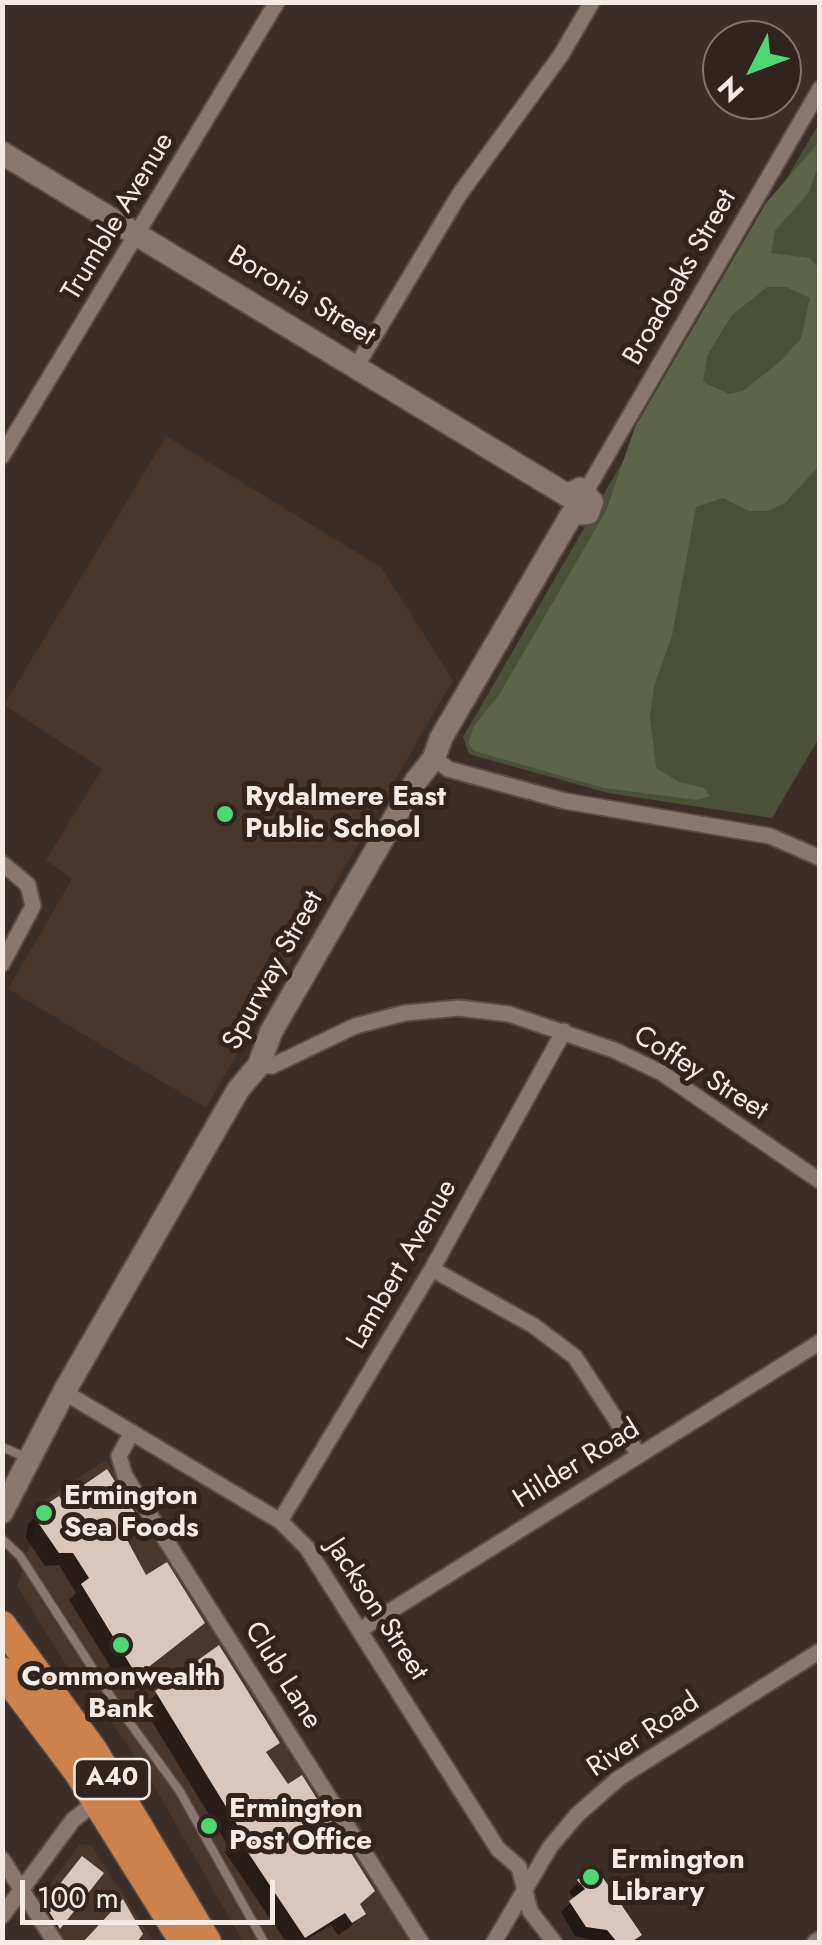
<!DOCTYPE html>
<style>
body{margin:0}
#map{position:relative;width:822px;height:1945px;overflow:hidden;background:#3b2d27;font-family:Jost,sans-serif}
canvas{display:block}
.frame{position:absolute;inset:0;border:5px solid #f4ebe7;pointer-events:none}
.north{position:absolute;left:702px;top:20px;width:100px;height:100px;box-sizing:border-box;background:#31231d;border:2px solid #7f736e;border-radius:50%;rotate:228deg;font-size:28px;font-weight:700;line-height:40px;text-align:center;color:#f4ebe7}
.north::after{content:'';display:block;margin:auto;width:35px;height:45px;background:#4fd675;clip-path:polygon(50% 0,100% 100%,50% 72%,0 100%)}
.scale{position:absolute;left:20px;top:1880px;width:255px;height:45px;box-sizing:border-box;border:5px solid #f4ebe7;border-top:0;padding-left:12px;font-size:30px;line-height:35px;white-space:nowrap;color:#f4ebe7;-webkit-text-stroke:8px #31231d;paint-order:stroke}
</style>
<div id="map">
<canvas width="822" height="1945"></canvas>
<div class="frame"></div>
<div class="north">N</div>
<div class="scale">100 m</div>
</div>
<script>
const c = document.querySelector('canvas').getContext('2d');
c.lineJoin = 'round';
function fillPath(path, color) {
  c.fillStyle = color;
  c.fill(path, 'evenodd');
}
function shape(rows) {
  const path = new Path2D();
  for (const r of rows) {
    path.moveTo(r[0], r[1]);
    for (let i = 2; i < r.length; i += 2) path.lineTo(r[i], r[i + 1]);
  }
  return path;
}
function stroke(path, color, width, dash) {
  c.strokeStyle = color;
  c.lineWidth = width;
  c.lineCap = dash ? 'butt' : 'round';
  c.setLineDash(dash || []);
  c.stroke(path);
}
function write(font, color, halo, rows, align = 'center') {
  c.font = font + ' Jost,sans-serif';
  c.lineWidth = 10;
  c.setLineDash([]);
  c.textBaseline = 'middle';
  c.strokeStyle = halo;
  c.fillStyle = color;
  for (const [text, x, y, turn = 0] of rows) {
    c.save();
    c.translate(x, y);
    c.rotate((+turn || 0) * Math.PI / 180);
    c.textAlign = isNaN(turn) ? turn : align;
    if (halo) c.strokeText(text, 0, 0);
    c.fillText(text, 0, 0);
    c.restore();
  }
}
const built = shape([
 [166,436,381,567,453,680,206,1108,8,989,72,879,46,860,102,769,4,705],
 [106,1460,411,1942,243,1942,150,1779,90,1691,79,1686,17,1586,43,1501],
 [79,1844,91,1845,154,1942,64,1942,38,1902]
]);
const green = shape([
 [819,123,819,738,772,818,608,793,469,754,463,737]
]);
const forest = shape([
 [819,142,819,163,809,192,775,231,771,253,810,258,819,268,819,466,784,504,767,511,749,511,723,498,696,507,672,636,654,686,650,717,656,768,679,782,704,788,710,796,697,800,604,788,474,751,468,743,474,726,499,695,606,511,635,427,766,203],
 [767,287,786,287,810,298,801,338,783,359,743,391,729,394,703,382,707,356,731,316]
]);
const shadow = shape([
 [42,1510,140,1525,124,1540,145,1579,202,1623,123,1687,69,1600,76,1593,59,1565,45,1566,26,1538,28,1524],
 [157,1693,277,1742,265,1754,363,1914,350,1927,338,1935,331,1925,303,1942,286,1942,225,1852,229,1847,143,1707],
 [82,1859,100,1874,56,1929,43,1908],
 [579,1882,634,1939,637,1942,600,1942,575,1936,561,1912,575,1899,569,1892]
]);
const building = shape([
 [107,1469,143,1525,125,1536,146,1575,167,1562,205,1623,137,1676,81,1584,89,1578,73,1553,59,1553,39,1524,41,1508,59,1496,62,1500],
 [219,1645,280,1743,266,1752,288,1784,302,1775,375,1891,360,1904,366,1914,352,1923,345,1913,305,1938,237,1836,242,1833,233,1818,155,1691],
 [82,1856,104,1873,60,1929,44,1904],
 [595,1866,642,1935,631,1942,617,1942,607,1930,586,1927,569,1901,585,1889,577,1880],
 [123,1899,143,1934,137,1942,83,1942]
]);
const lane = shape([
 [2,1447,25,1457],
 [2,1539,20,1556,113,1700,179,1790,264,1942]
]);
const street = shape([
 [357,365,459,195,561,55,592,2],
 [2,456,277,2],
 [586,491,820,89],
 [434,758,448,769,565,801,770,836,820,858],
 [2,863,28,885,33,906,2,964],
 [259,1065,272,1066,355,1026,405,1013,459,1008,509,1014,614,1050,662,1073,820,1181],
 [432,1269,534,1326,575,1357,639,1455],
 [64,1392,280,1521,307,1548,498,1849,519,1867,530,1911,554,1942],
 [132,1432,119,1456,125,1476,421,1942],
 [280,1521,432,1269,564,1031],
 [360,1630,820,1342],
 [2,1859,55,1942],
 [2,1916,73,1820,97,1801],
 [494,1942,550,1847,577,1815,619,1778,820,1651],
 [815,1942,820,1939]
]);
const secondary = shape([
 [2,153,567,495],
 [567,495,580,489,592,502,588,513,572,514],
 [2,1512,64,1392,238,1090,259,1065,271,1032,416,781,434,758,441,738,572,514]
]);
const highway = shape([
 [2,1625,93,1750,207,1942],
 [2,1671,78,1772,184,1942]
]);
const markers = [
 [225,814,10,"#4fd675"],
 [44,1513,10,"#4fd675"],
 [121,1645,10,"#4fd675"],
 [209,1826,10,"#4fd675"],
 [591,1877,10,"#4fd675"]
];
const shields = [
 [112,1779,75]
];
const shieldNames = [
 ["A40",112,1779]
];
const streetNames = [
 ["Trumble Avenue",119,217,-59],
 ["Broadoaks Street",681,278,-60],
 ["Boronia Street",301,297,31],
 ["Spurway Street",274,971,-61],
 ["Coffey Street",700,1074,32],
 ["Lambert Avenue",403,1265,-60],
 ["Hilder Road",577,1465,-32],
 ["Jackson Street",376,1610,57],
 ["Club Lane",282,1676,58],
 ["River Road",644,1736,-34]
];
const poiNames = [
 ["Rydalmere East",245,798],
 ["Public School",245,830],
 ["Ermington",64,1497],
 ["Sea Foods",64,1529],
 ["Commonwealth",121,1678,"center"],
 ["Bank",121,1710,"center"],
 ["Ermington",229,1810],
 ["Post Office",229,1842],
 ["Ermington",611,1861],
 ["Library",611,1893]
];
fillPath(built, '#49362d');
fillPath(green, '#4b5139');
fillPath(forest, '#5e6449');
fillPath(shadow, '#0007');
fillPath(building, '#d9c7be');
stroke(lane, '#594d47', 11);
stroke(street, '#594d47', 19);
stroke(secondary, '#594d47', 26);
stroke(highway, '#594d47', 31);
stroke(lane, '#887870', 8);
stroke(street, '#887870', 15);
stroke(secondary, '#887870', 22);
stroke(highway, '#ce824b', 28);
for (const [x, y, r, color] of markers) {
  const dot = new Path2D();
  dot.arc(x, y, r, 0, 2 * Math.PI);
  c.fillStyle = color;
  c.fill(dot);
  stroke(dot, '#31231d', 4);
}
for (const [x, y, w] of shields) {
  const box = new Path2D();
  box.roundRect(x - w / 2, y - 20, w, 40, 8);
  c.fillStyle = '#31231d';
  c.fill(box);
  stroke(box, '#f4ebe7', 2.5);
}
write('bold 25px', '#f4ebe7', null, shieldNames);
write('28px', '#f4ebe7', '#31231d', streetNames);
write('bold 28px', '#f4ebe7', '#31231d', poiNames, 'left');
</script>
